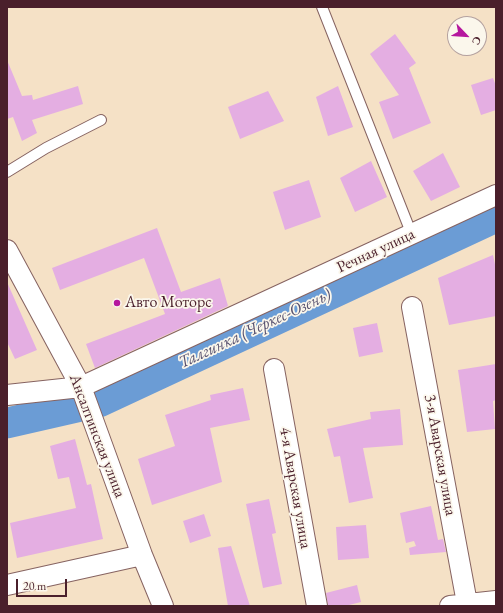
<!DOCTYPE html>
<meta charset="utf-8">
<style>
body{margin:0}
#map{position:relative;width:503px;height:613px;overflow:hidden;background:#f5e1c6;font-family:"EB Garamond",serif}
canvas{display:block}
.frame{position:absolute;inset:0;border:8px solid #4a1f2b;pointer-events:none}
.north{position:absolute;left:447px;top:16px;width:40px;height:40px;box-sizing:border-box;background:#fbf7ec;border:1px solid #b4a19f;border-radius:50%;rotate:115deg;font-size:11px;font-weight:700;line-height:16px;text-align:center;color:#4a1f2b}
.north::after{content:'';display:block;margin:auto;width:14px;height:18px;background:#b5179e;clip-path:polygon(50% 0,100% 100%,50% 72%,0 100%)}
.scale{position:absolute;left:16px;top:579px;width:51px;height:18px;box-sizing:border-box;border:2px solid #4a1f2b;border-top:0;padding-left:5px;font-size:12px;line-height:14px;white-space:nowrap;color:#4a1f2b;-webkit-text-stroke:3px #fbf7ec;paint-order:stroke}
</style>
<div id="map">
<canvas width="503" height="613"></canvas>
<div class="frame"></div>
<div class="north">С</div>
<div class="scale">20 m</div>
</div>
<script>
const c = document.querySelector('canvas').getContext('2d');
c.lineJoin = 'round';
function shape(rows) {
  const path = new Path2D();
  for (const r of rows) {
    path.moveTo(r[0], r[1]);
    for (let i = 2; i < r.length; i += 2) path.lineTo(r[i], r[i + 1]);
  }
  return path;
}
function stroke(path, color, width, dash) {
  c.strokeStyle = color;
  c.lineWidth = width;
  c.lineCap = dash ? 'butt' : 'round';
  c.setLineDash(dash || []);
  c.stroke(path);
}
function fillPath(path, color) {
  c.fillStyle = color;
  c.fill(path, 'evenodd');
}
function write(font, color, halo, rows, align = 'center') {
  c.font = font + ' "EB Garamond",serif';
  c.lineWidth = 3.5;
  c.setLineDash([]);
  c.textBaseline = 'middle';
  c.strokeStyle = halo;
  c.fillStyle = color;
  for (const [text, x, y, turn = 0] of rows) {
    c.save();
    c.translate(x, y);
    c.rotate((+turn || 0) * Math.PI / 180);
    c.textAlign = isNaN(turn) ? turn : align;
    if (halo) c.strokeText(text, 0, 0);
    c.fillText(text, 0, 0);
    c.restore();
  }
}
const river = shape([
 [7,423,99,402,496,217]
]);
const building = shape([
 [395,34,416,63,409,68,431,123,393,139,379,102,399,95,370,54],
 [7,60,22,96,32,95,33,100,78,86,83,104,32,120,37,133,22,141,13,117,7,119],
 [493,78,496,86,496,110,481,115,471,85],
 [338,86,353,127,328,136,316,97],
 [268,91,284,121,240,139,228,107],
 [443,153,460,187,431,201,413,171],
 [371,161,387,197,355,212,340,178],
 [309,180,321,217,285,230,273,192],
 [157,228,181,292,220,278,228,306,95,368,86,344,165,314,144,258,60,290,52,268],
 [493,255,496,269,496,316,449,325,438,278],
 [7,282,37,350,15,359,7,342],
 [377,323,383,352,359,357,353,328],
 [496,364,496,400,493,401,495,429,467,432,458,370],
 [243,388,250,420,210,428,222,482,152,505,138,459,175,446,165,415,211,400,210,395],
 [400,409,403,445,363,448,373,498,349,503,340,456,334,457,327,429,371,419,370,412],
 [75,439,87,485,91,484,103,539,17,558,10,523,76,508,69,477,58,479,50,446],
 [269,499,276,533,272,534,282,584,263,588,246,504],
 [431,506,438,540,443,539,446,552,410,555,409,548,416,546,414,541,406,543,400,513],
 [204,514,211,536,190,543,183,521],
 [366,525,369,558,338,560,336,527],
 [231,546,250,606,228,606,218,548],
 [357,585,361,602,345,606,328,606,326,593]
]);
const lane = shape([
 [322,7,412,235],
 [7,172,46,148,101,120]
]);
const street = shape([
 [7,250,81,387,142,555,163,606],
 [412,307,467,603],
 [274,369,317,606],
 [7,395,81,387,496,195],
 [7,585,142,555],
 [450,606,496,601]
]);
const markers = [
 [117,303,4,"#b5179e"]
];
const streetNames = [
 ["Речная улица",376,251,-25],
 ["Ансалтинская улица",97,436,69],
 ["3-я Аварская улица",440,455,80],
 ["4-я Аварская улица",295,488,80]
];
const poiNames = [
 ["Авто Моторс",125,303]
];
const waterNames = [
 ["Талгинка (Черкес-Озень)",255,329,-25]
];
stroke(river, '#6b9cd5', 31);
fillPath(building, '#e4aee2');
stroke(lane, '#866361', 12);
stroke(street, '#866361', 22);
stroke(lane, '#fff', 10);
stroke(street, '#fff', 20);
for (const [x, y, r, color] of markers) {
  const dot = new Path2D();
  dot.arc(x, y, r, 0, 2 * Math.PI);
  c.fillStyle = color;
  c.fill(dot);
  stroke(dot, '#fbf7ec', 1.5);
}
write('16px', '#4a1f2b', '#fbf7ec', streetNames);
write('16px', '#4a1f2b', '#fbf7ec', poiNames, 'left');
write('italic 17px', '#57516f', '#fbf7ec', waterNames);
</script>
